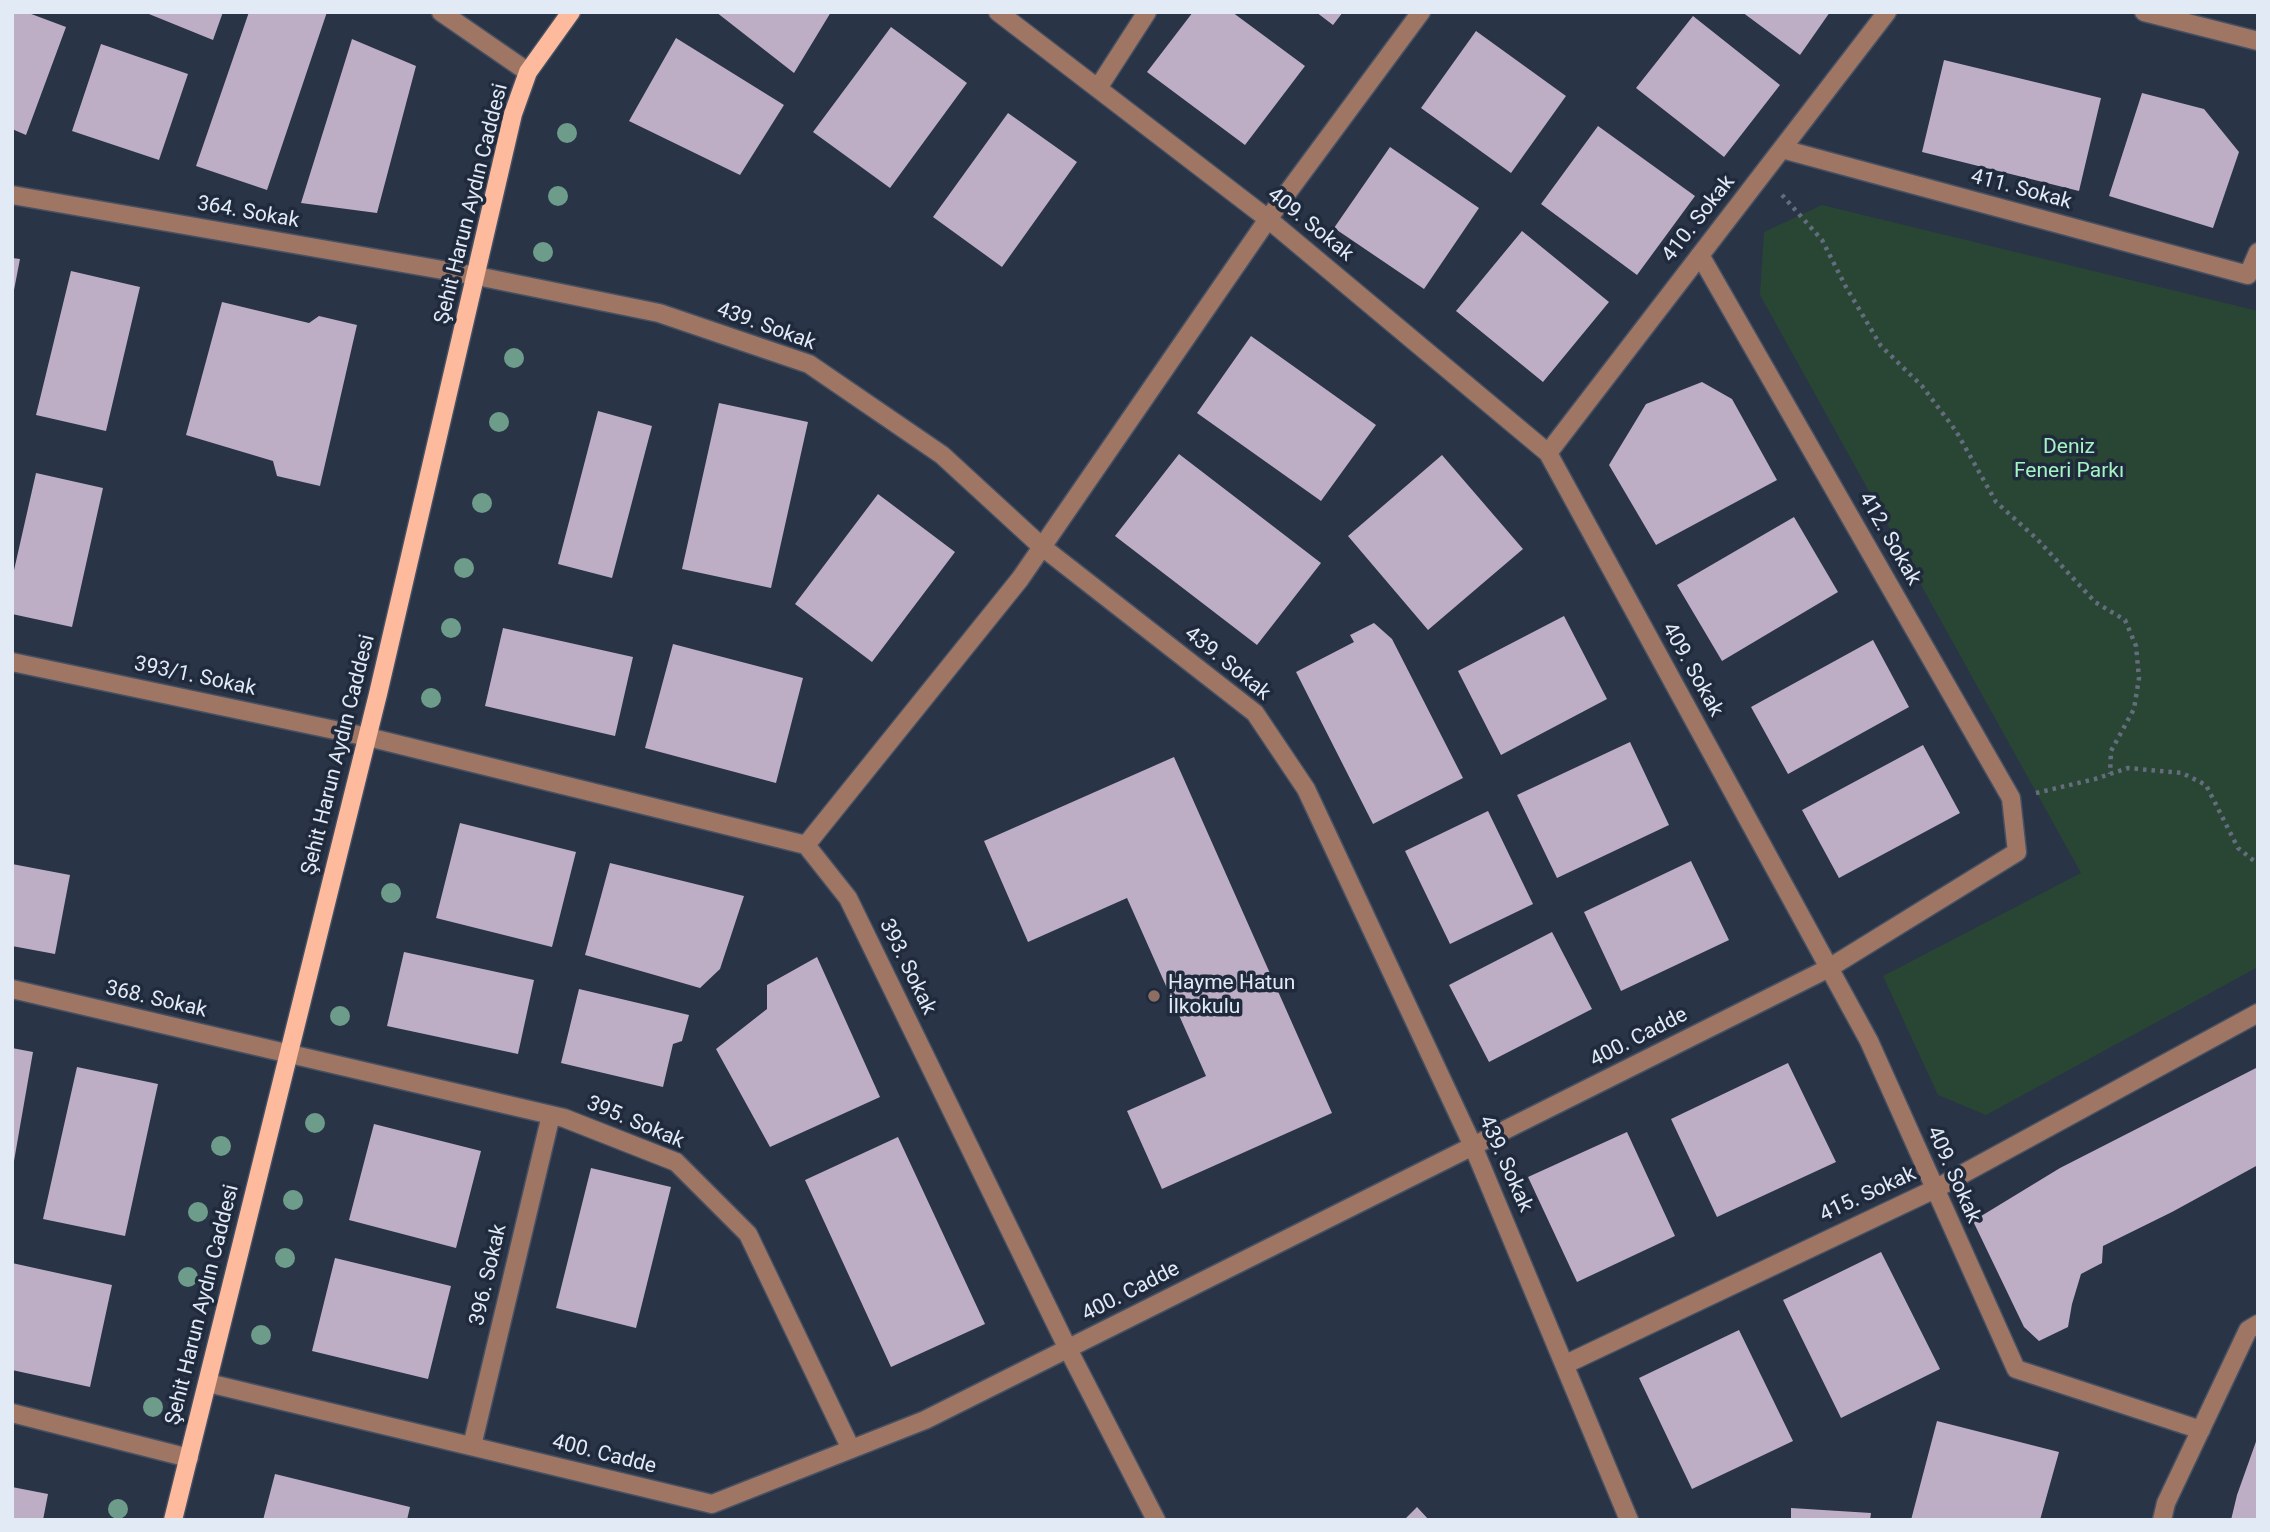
<!DOCTYPE html>
<meta charset="utf-8">
<style>
body{margin:0}
#map{position:relative;width:2270px;height:1532px;overflow:hidden;background:#293447;font-family:Roboto,sans-serif}
canvas{display:block}
.frame{position:absolute;inset:0;border:14px solid #e2eaf6;pointer-events:none}
</style>
<div id="map">
<canvas width="2270" height="1532"></canvas>
<div class="frame"></div>
</div>
<script>
const c = document.querySelector('canvas').getContext('2d');
c.lineJoin = 'round';
function fillPath(path, color) {
  c.fillStyle = color;
  c.fill(path, 'evenodd');
}
function shape(rows) {
  const path = new Path2D();
  for (const r of rows) {
    path.moveTo(r[0], r[1]);
    for (let i = 2; i < r.length; i += 2) path.lineTo(r[i], r[i + 1]);
  }
  return path;
}
function stroke(path, color, width, dash) {
  c.strokeStyle = color;
  c.lineWidth = width;
  c.lineCap = dash ? 'butt' : 'round';
  c.setLineDash(dash || []);
  c.stroke(path);
}
function write(font, color, halo, rows, align = 'center') {
  c.font = font + ' Roboto,sans-serif';
  c.lineWidth = 7;
  c.setLineDash([]);
  c.textBaseline = 'middle';
  c.strokeStyle = halo;
  c.fillStyle = color;
  for (const [text, x, y, turn = 0] of rows) {
    c.save();
    c.translate(x, y);
    c.rotate((+turn || 0) * Math.PI / 180);
    c.textAlign = isNaN(turn) ? turn : align;
    if (halo) c.strokeText(text, 0, 0);
    c.fillText(text, 0, 0);
    c.restore();
  }
}
const green = shape([
 [1822,205,2258,311,2258,967,1986,1115,1938,1095,1883,976,2081,873,1760,295,1764,232]
]);
const building = shape([
 [12,12,26,12,66,27,26,135,12,129],
 [144,12,223,12,213,40],
 [249,12,327,12,267,190,196,166],
 [716,12,831,12,794,73],
 [1193,12,1232,12,1305,66,1245,145,1147,72],
 [1316,12,1343,12,1333,25],
 [1742,12,1830,12,1800,55],
 [1693,16,1780,85,1724,157,1636,88],
 [891,27,967,83,890,188,813,132],
 [1476,31,1566,96,1511,173,1421,108],
 [676,38,784,105,740,175,629,121],
 [352,39,416,66,377,213,301,203],
 [101,44,188,74,159,160,72,131],
 [1944,60,2101,98,2079,191,1922,152],
 [2142,93,2204,109,2239,152,2213,228,2109,196],
 [1008,113,1077,162,1002,267,933,217],
 [1598,126,1695,196,1637,275,1541,204],
 [1390,147,1479,208,1424,289,1334,228],
 [1522,231,1609,302,1543,382,1456,311],
 [12,258,20,259,14,290,12,290],
 [71,271,140,287,106,431,36,415],
 [222,302,309,323,319,316,357,325,320,486,277,476,273,461,186,435],
 [1251,336,1376,425,1321,501,1197,413],
 [1702,382,1732,399,1777,480,1656,545,1609,465,1646,404],
 [719,403,808,422,771,588,682,569],
 [598,411,652,426,612,578,558,564],
 [1179,454,1321,563,1257,645,1115,536],
 [1442,455,1523,549,1428,630,1348,536],
 [36,473,103,488,72,627,12,614,12,579],
 [878,494,955,552,872,662,795,604],
 [1794,517,1838,592,1722,661,1677,585],
 [1564,616,1607,699,1501,755,1458,671],
 [1374,623,1392,639,1463,778,1373,824,1296,672,1354,642,1350,635],
 [503,628,633,657,615,736,485,706],
 [1873,640,1909,707,1788,774,1751,707],
 [673,644,803,678,776,783,645,748],
 [1630,742,1669,825,1557,878,1517,795],
 [1923,745,1960,813,1839,878,1802,810],
 [1174,757,1332,1113,1162,1189,1127,1111,1206,1076,1127,898,1028,942,984,841],
 [1488,811,1533,904,1450,944,1405,851],
 [460,823,576,852,552,947,436,918],
 [1691,861,1729,940,1621,991,1584,912],
 [610,863,744,896,720,969,700,988,585,955],
 [12,864,70,875,55,954,12,946],
 [1552,932,1592,1009,1489,1062,1449,985],
 [404,952,534,980,518,1054,387,1026],
 [817,957,880,1097,770,1147,716,1049,767,1009,767,985],
 [579,989,689,1015,682,1041,673,1044,663,1087,561,1063],
 [12,1048,33,1052,14,1161,12,1161],
 [1788,1063,1836,1162,1717,1217,1671,1119],
 [77,1067,158,1084,125,1236,43,1219],
 [2258,1067,2258,1165,2172,1212,2103,1246,2102,1263,2081,1274,2072,1304,2068,1327,2039,1341,2024,1327,1973,1221,2060,1168],
 [374,1124,481,1151,456,1248,349,1220],
 [1627,1132,1675,1236,1577,1282,1528,1177],
 [898,1137,985,1324,891,1367,805,1180],
 [591,1168,671,1187,636,1328,556,1308],
 [1881,1252,1940,1369,1841,1418,1783,1300],
 [335,1258,451,1286,428,1379,312,1351],
 [12,1263,112,1285,90,1387,12,1370],
 [1739,1330,1793,1441,1692,1489,1639,1378],
 [1937,1421,2059,1452,2040,1520,1911,1520],
 [2258,1436,2258,1520,2231,1520,2237,1495],
 [275,1474,410,1507,407,1520,263,1520],
 [12,1487,48,1494,43,1520,12,1520],
 [1417,1507,1429,1520,1404,1520],
 [1791,1508,1871,1513,1870,1520,1791,1520]
]);
const path = shape([
 [1782,195,1822,240,1846,287,1881,346,1922,386,1956,431,1996,502,2037,539,2095,602,2125,620,2136,646,2139,678,2134,709,2111,751,2110,774],
 [2036,793,2095,779,2128,768,2182,773,2206,785,2238,848,2258,864]
]);
const minor = shape([
 [441,12,528,72],
 [998,12,1268,219,1548,453,1869,1041,2016,1369,2201,1430],
 [2144,12,2258,41],
 [1098,88,1147,12],
 [1782,149,2248,275,2258,252],
 [12,195,477,276,659,313,809,364,942,455,1041,546,1255,713,1306,789,1473,1146,1629,1520],
 [1548,453,1887,12],
 [12,662,368,737,806,845,848,898,1068,1349,1156,1520],
 [806,845,1020,579,1268,219,1421,12],
 [12,989,564,1118,676,1162,748,1234,851,1449],
 [1566,1364,1935,1189,2258,1013],
 [208,1383,712,1504,925,1420,1829,968,2017,852,2011,798,1700,255],
 [12,1413,189,1458],
 [472,1446,551,1115],
 [2162,1520,2166,1503,2248,1330,2258,1324]
]);
const major = shape([
 [173,1520,378,694,513,114,528,72,571,12]
]);
const trees = [
 [567,133],
 [558,196],
 [543,252],
 [514,358],
 [499,422],
 [482,503],
 [464,568],
 [451,628],
 [431,698],
 [391,893],
 [340,1016],
 [315,1123],
 [221,1146],
 [293,1200],
 [198,1212],
 [285,1258],
 [188,1277],
 [261,1335],
 [153,1407],
 [118,1509]
];
const markers = [
 [1154,996,7,"#8d6e63"]
];
const streetNames = [
 ["411. Sokak",2021,190,15],
 ["Şehit Harun Aydın Caddesi",472,204,-76],
 ["364. Sokak",248,213,10],
 ["410. Sokak",1699,219,-52],
 ["409. Sokak",1310,225,39],
 ["439. Sokak",766,327,20],
 ["412. Sokak",1889,539,60],
 ["439. Sokak",1227,664,39],
 ["409. Sokak",1692,670,61],
 ["393/1. Sokak",195,677,12],
 ["Şehit Harun Aydın Caddesi",339,755,-76],
 ["393. Sokak",907,967,64],
 ["368. Sokak",156,1000,13],
 ["400. Cadde",1639,1038,-27],
 ["395. Sokak",635,1123,23],
 ["439. Sokak",1505,1164,66],
 ["409. Sokak",1953,1175,66],
 ["415. Sokak",1868,1195,-25],
 ["396. Sokak",489,1275,-77],
 ["400. Cadde",1131,1292,-27],
 ["Şehit Harun Aydın Caddesi",203,1305,-76],
 ["400. Cadde",604,1455,14]
];
const parkNames = [
 ["Deniz",2069,448],
 ["Feneri Parkı",2069,472]
];
const poiNames = [
 ["Hayme Hatun",1168,984],
 ["İlkokulu",1168,1008]
];
fillPath(green, '#294634');
fillPath(building, '#bdadc5');
stroke(minor, '#475163', 21);
stroke(major, '#475163', 21);
stroke(path, '#636d7e', 4.5, [3.5, 5]);
stroke(minor, '#9f7563', 18);
stroke(major, '#feba9d', 18);
c.fillStyle = '#6d9c8b';
for (const [x, y] of trees) {
  c.beginPath();
  c.arc(x, y, 10, 0, 2 * Math.PI);
  c.fill();
}
for (const [x, y, r, color] of markers) {
  const dot = new Path2D();
  dot.arc(x, y, r, 0, 2 * Math.PI);
  c.fillStyle = color;
  c.fill(dot);
  stroke(dot, '#1f2a3d', 2.5);
}
write('21px', '#e2eaf6', '#1f2a3d', streetNames);
write('21px', '#a5f2c2', '#1f2a3d', parkNames);
write('21px', '#e2eaf6', '#1f2a3d', poiNames, 'left');
</script>
